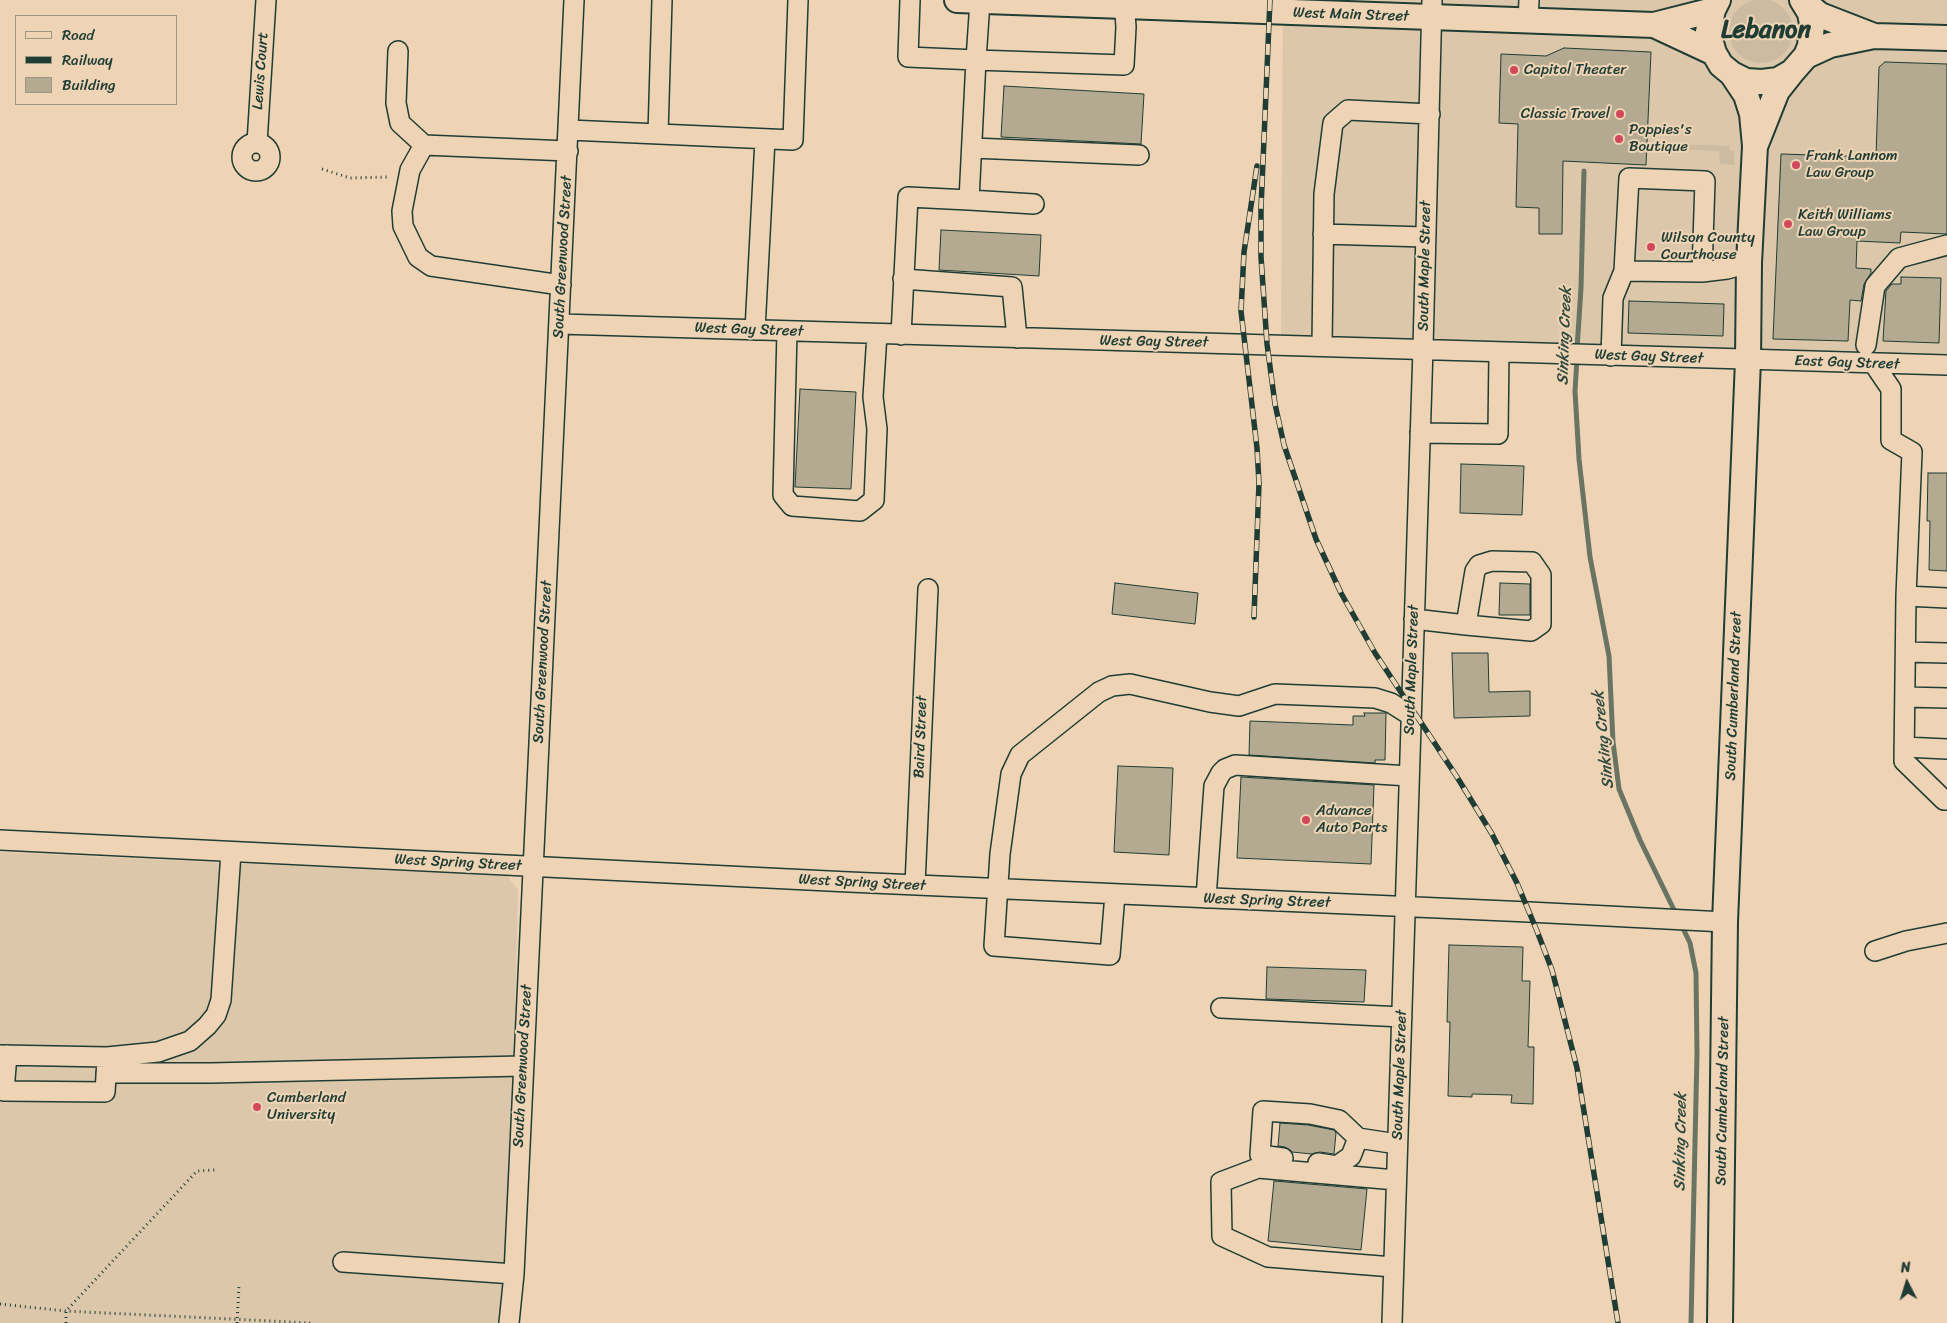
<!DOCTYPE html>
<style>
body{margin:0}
#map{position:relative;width:1947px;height:1323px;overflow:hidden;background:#eed4b5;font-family:Sriracha,sans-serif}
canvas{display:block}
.legend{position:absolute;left:15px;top:15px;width:162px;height:90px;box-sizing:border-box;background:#eed4b5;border:1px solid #9b9881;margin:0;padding:6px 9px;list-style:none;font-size:15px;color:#1f3d34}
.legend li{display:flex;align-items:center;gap:10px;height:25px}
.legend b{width:25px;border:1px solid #9b9881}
.north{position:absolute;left:1882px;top:1258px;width:50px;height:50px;-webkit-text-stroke:4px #eed4b5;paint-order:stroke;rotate:355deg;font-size:14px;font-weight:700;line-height:20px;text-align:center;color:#1f3d34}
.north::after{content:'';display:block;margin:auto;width:18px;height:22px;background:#1f3d34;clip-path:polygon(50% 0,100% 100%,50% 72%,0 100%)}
</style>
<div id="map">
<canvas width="1947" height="1323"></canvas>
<ul class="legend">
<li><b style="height:6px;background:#eed4b5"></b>Road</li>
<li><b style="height:6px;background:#1f3d34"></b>Railway</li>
<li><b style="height:14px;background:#b4aa91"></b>Building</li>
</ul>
<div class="north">N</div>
</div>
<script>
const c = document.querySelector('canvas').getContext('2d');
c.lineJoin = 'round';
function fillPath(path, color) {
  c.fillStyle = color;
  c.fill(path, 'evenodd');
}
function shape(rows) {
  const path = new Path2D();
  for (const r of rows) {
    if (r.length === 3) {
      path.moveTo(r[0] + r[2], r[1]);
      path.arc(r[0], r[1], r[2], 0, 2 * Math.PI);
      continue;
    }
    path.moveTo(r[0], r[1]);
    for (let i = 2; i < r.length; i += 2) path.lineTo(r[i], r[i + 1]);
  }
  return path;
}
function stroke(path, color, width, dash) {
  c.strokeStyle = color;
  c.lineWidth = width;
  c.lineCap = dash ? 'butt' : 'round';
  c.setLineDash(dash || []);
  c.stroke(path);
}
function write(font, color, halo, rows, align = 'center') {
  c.font = font + ' Sriracha,sans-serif';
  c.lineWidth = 4;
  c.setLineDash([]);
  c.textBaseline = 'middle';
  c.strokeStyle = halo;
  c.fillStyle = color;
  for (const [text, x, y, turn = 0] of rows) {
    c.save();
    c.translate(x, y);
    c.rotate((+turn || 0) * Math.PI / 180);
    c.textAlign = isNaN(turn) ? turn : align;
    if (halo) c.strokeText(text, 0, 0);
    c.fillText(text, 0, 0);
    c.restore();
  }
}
const built = shape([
 [1283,0,1947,0,1947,365,1281,345],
 [0,852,507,876,518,890,508,1323,0,1323]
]);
const green = shape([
 [1761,31,32],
 [1651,143,1729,146,1730,150,1734,151,1734,165,1720,164,1719,151,1651,148]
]);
const stream = shape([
 [1577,349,1581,288,1584,171],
 [1577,358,1575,391,1579,459,1590,557,1609,656,1613,742,1619,789,1640,840,1677,916],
 [1681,924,1690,943,1696,973,1697,1053,1691,1323]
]);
const building = shape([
 [1564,48,1651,52,1646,165,1563,161,1562,234,1539,234,1539,208,1516,207,1518,124,1499,123,1501,54,1546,56,1564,48],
 [1885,62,1947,64,1947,234,1901,232,1900,243,1857,241,1856,268,1871,269,1871,273,1864,284,1861,301,1850,300,1848,341,1773,339,1781,154,1876,157,1879,67,1885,62],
 [1004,86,1144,94,1141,144,1001,137,1004,86],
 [941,230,1041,235,1039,276,939,270,941,230],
 [1901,277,1941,278,1939,343,1883,341,1886,291,1892,284,1901,284,1901,277],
 [1629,301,1724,304,1723,336,1628,333,1629,301],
 [800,389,856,392,851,489,795,487,800,389],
 [1461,464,1524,466,1522,515,1460,513,1461,464],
 [1928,473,1947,473,1947,571,1929,570,1930,521,1927,521,1928,473],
 [1115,583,1198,593,1195,624,1112,614,1115,583],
 [1500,583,1530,584,1530,615,1499,615,1500,583],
 [1452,653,1488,653,1489,692,1530,691,1530,716,1454,718,1452,653],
 [1364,713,1386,713,1385,760,1375,760,1375,763,1249,755,1250,721,1353,725,1353,716,1365,716,1364,713],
 [1118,766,1173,768,1169,855,1114,852,1118,766],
 [1241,777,1374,785,1371,864,1237,858,1241,777],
 [1449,945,1523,947,1522,981,1530,981,1528,1047,1534,1047,1533,1104,1511,1103,1512,1095,1472,1094,1472,1097,1448,1096,1450,1022,1447,1022,1449,945],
 [1267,967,1366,970,1364,1002,1266,999,1267,967],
 [1280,1123,1308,1125,1334,1130,1336,1133,1334,1154,1320,1152,1312,1154,1292,1152,1285,1147,1278,1146,1280,1123],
 [1274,1181,1367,1189,1361,1250,1268,1241,1274,1181]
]);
const path = shape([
 [322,169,350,178,390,177],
 [0,1304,66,1311,311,1323],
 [66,1323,66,1311,197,1171,215,1170],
 [237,1323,239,1285]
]);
const minor = shape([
 [980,1,976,60,1124,65,1126,27,1124,0],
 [1528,21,1529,0],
 [398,51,396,103,400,123,424,145,568,151],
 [569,130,793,140,798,0],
 [658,134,662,0],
 [256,157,14],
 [257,143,266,0],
 [424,145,410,170,402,211,403,226,418,257,431,266,561,285],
 [973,148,1139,155],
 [969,200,1034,204],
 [1323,234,1425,237],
 [1702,272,1705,181,1629,178,1624,271,1702,272,1727,269,1749,263],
 [903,279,1012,287,1017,338],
 [560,324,1947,365],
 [755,330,765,139],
 [787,331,783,495,792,506,860,511,874,500,877,429,873,397,877,334],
 [901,335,908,197,969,200,976,60,908,57,910,0],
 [1866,345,1875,286,1899,258,1947,245],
 [1322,346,1324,194,1333,123,1348,110,1430,114],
 [1611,356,1613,298,1624,271],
 [1874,364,1891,389,1891,440,1912,452,1906,596,1904,761,1944,800,1947,800],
 [1420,433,1498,434,1499,352],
 [1906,596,1947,598],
 [1414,619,1466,625,1531,631,1541,624,1541,575,1532,562,1492,561,1479,565,1475,571,1466,625],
 [1906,652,1947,653],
 [1905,697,1947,698],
 [1904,747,1947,749],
 [0,840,849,882,1529,912,1725,922],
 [915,885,928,589],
 [1115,894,1110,955,994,946,1000,854,1011,774,1020,755,1099,692,1112,686,1130,684,1210,702,1239,706,1275,694,1375,698,1391,703,1410,715],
 [1206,898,1214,786,1221,773,1225,769,1235,765,1409,776],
 [1875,951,1906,941,1947,933],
 [1221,1008,1402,1017],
 [0,1055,107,1057,158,1052,190,1041,207,1026,216,1015,221,1000,231,852],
 [7,1055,4,1091,105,1092,107,1060],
 [106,1073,211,1073,522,1066],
 [1283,1158,1260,1155,1263,1111,1310,1114,1339,1120,1358,1138,1397,1144],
 [1318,1163,1337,1166,1351,1156,1358,1138],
 [343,1262,514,1274],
 [1393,1267,1268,1257,1222,1236,1221,1182,1258,1168,1396,1180],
 [509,1323,514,1274,574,0],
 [1392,1323,1423,348,1432,0]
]);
const major = shape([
 [957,0,1654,25,1713,10],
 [1718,0,1713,10,1708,32,1714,53,1721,65,1732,74,1746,81,1762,82,1778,80,1792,72,1806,56,1810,46,1812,24,1810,13,1802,0],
 [1805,3,1820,15,1874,36],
 [1654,25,1714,53],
 [1806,56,1830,45,1874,36,1947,38],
 [1756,144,1777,91,1792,72],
 [1720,1323,1725,922,1748,360,1749,263,1755,146,1752,114,1746,95,1732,74]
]);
const rail = shape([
 [1270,0,1261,208,1261,257,1267,344,1275,404,1284,445,1316,539,1341,593,1375,653,1457,777,1492,834,1517,883,1537,931,1552,970,1577,1068,1618,1323],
 [1254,617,1259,483,1257,448,1241,311,1244,252,1257,166]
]);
const markers = [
 [1514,70,5,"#d1495b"],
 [1620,114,5,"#d1495b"],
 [1619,139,5,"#d1495b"],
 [1796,165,5,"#d1495b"],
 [1788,224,5,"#d1495b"],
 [1651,247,5,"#d1495b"],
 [1306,820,5,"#d1495b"],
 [257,1107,5,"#d1495b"]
];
const streetNames = [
 ["West Main Street",1351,15,2],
 ["Lewis Court",261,71,-86],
 ["South Greenwood Street",563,257,-87],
 ["South Maple Street",1425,266,-89],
 ["West Gay Street",749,330,2],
 ["West Gay Street",1154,342,1],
 ["West Gay Street",1649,357,2],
 ["East Gay Street",1847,363,2],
 ["South Greenwood Street",543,662,-87],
 ["South Maple Street",1412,670,-88],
 ["South Cumberland Street",1734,696,-88],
 ["Baird Street",921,737,-88],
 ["West Spring Street",458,863,3],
 ["West Spring Street",862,883,3],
 ["West Spring Street",1267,901,2],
 ["South Greenwood Street",523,1066,-87],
 ["South Maple Street",1400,1075,-88],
 ["South Cumberland Street",1723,1101,-89]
];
const poiNames = [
 ["Capitol Theater",1524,70],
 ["Classic Travel",1610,114,"right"],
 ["Poppies's",1629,130],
 ["Boutique",1629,147],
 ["Frank Lannom",1806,156],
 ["Law Group",1806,173],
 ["Keith Williams",1798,215],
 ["Law Group",1798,232],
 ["Wilson County",1661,238],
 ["Courthouse",1661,255],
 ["Advance",1316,811],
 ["Auto Parts",1316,828],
 ["Cumberland",267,1098],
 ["University",267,1115]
];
const waterNames = [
 ["Sinking Creek",1565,336,-88],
 ["Sinking Creek",1604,740,-96],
 ["Sinking Creek",1681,1142,-89]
];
const townNames = [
 ["Lebanon",1766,31]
];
fillPath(built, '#ddc7aa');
fillPath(green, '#ccbba0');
stroke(stream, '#6a7463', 5);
fillPath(building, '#b4aa91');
stroke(building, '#1f3d34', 1);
stroke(minor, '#1f3d34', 22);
stroke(major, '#1f3d34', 28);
stroke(path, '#1f3d34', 3, [1, 4]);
stroke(minor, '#eed4b5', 19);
stroke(major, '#eed4b5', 24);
stroke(rail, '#1f3d34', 5.5);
stroke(rail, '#eed4b5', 4, [11]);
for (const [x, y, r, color] of markers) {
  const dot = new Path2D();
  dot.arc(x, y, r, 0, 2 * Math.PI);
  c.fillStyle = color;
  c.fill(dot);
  stroke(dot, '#eed4b5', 2);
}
write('15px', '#1f3d34', '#eed4b5', streetNames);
write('15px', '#1f3d34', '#eed4b5', poiNames, 'left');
write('italic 16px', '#324b40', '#eed4b5', waterNames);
write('bold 25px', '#1f3d34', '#eed4b5', townNames);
</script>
